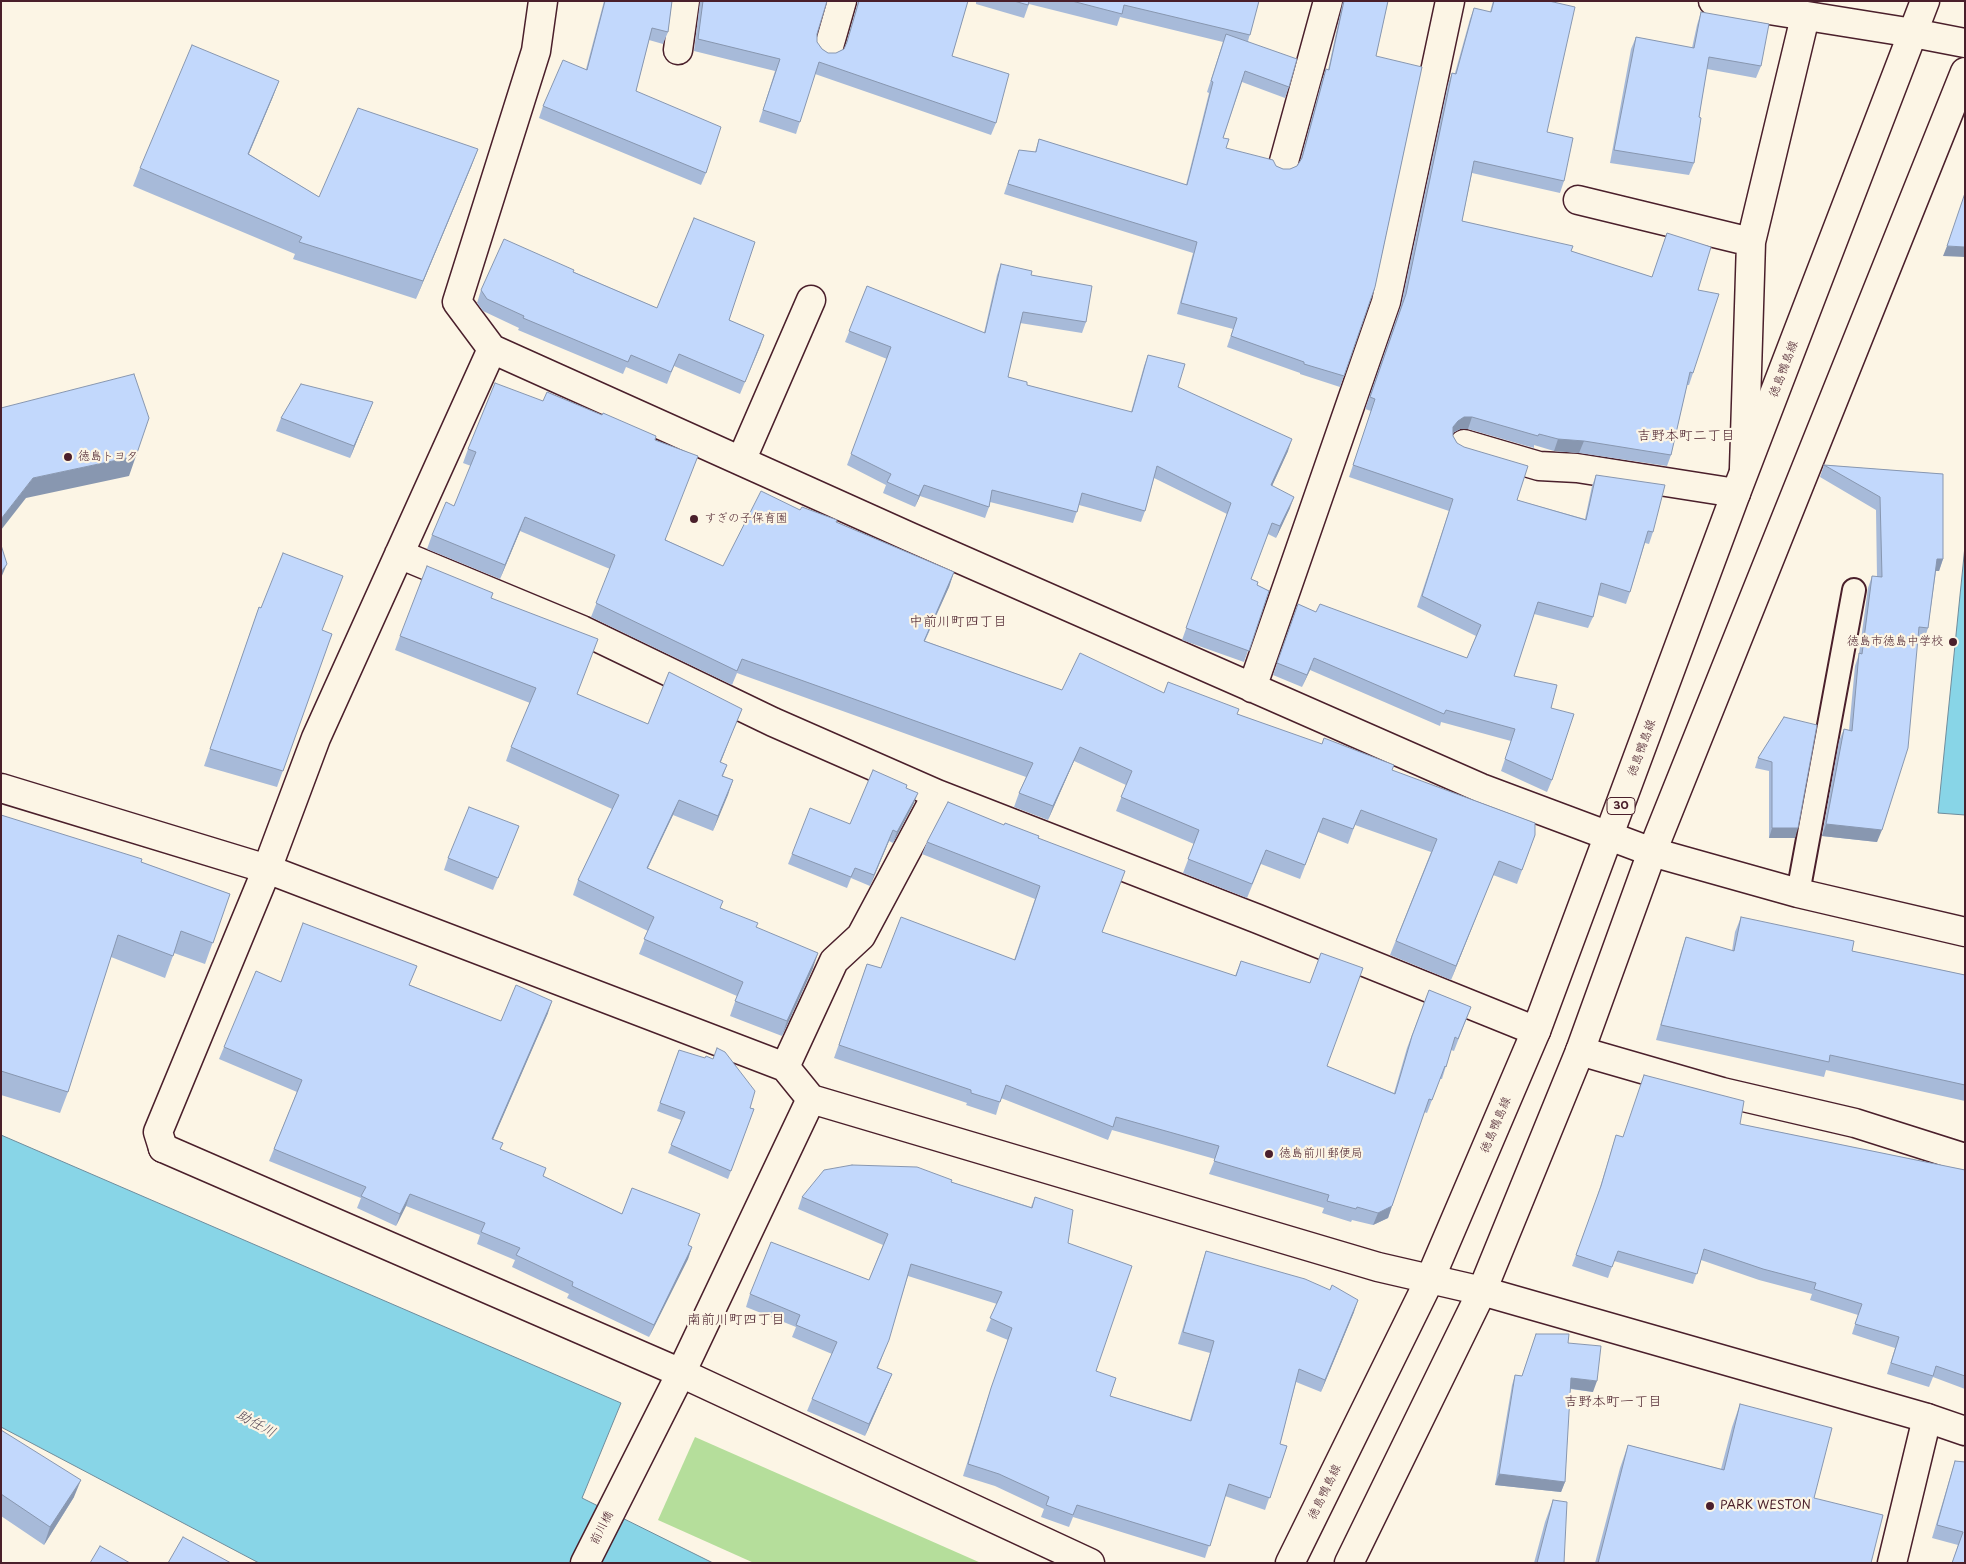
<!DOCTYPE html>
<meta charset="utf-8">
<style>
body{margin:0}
#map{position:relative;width:1966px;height:1564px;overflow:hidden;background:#fcf5e5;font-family:"Playpen Sans",sans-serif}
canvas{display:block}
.frame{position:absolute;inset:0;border:2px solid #4a1f2b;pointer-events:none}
</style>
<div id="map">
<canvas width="1966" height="1564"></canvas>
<div class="frame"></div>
</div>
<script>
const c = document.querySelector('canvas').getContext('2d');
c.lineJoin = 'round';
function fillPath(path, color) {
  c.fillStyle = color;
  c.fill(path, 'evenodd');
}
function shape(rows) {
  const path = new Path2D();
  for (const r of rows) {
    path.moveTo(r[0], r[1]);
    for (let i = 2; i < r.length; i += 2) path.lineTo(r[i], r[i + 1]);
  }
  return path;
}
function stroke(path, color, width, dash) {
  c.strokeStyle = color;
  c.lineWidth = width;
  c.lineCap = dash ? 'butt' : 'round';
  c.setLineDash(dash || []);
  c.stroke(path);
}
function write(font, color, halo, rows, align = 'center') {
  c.font = font + ' "Playpen Sans","Klee One",sans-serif';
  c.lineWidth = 4.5;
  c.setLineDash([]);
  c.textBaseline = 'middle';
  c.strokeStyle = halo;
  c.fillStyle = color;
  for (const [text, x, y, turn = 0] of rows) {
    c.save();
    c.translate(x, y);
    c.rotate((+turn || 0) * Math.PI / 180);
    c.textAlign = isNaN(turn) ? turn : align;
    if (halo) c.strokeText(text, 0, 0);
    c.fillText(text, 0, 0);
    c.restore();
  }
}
const green = shape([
 [695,1437,981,1563,754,1563,658,1520]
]);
const water = shape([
 [1965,546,1965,815,1938,813,1965,546],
 [1,1135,621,1403,582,1498,713,1563,259,1563,1,1427,1,1135]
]);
const service = shape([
 [1798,893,1854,590]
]);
const minor = shape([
 [1913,33,1965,43],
 [678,50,685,1],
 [828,50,842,1],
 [1283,165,1328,1],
 [1578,200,1751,242],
 [492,349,910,537,1481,788,1652,852],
 [1464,444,1539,466,1577,468,1736,493],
 [741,461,811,300],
 [1744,468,1751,242,1805,17],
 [399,554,582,630,773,722,937,794],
 [1252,688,1386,302,1450,1],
 [1580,1051,1722,1092,1855,1123,1965,1158],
 [785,1067,834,961,861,936,937,794,1258,919,1536,1031],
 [163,1148,158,1132,267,869,316,738,492,349,457,302,536,51,543,1],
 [1892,1563,1927,1418]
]);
const tertiary = shape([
 [1713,1,1913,33],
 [1,788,267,869,785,1067,811,1099,1378,1267,1482,1291,1927,1418,1965,1431],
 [1652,852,1798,893,1965,932],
 [163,1148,681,1373,1090,1563],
 [585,1563,681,1373,811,1099]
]);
const primary = shape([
 [1290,1563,1430,1279,1536,1031,1736,493,1925,1],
 [1349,1563,1482,1291,1580,1051,1652,852,1965,72]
]);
const wall = shape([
 [604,1,672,1,668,32,663,44,649,40,636,91,706,173,701,185,539,118,543,106,586,69],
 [700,1,827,1,817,34,817,42,822,49,828,53,836,53,844,49,846,45,857,5,857,1,968,1,952,56,996,123,991,135,815,74,796,134,759,122,775,71,694,51],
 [976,1,1259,1,1248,41,1289,87,1285,98,1242,82,1223,138,1226,148,1276,166,1283,169,1290,169,1297,166,1300,162,1322,80,1326,69,1328,70,1343,1,1388,1,1376,56,1375,287,1340,387,1300,374,1300,373,1227,347,1233,329,1177,314,1193,253,1004,194,1019,150,1035,152,1039,139,1186,185,1209,93,1207,92,1223,42,1120,17,1117,26,1029,4,1024,18,976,4],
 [1493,1,1549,1,1547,132,1564,181,1560,193,1472,173,1462,221,1571,251,1652,277,1667,233,1698,290,1693,373,1689,385,1687,385,1671,455,1667,466,1579,453,1554,451,1534,445,1534,448,1468,429,1460,429,1453,433,1453,436,1457,443,1517,500,1585,519,1592,486,1596,475,1653,532,1649,544,1645,543,1630,592,1626,604,1598,595,1593,617,1588,628,1534,614,1514,676,1551,708,1552,780,1547,792,1501,771,1511,741,1441,722,1440,726,1310,670,1302,687,1273,675,1298,604,1316,612,1467,658,1476,636,1417,607,1449,511,1349,477,1371,411,1365,409,1401,305,1448,84,1452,73,1455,73,1470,19,1474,8,1490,12],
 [1701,12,1761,66,1756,78,1707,69,1699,117,1694,163,1689,175,1610,163,1631,49,1636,37,1692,48,1697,25],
 [279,81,272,99,249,154,319,197,478,149,471,167,416,299,293,259,295,254,133,186,140,168],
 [1001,264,1031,275,1086,322,1082,333,1020,323,1008,377,1027,385,1131,412,1144,366,1148,355,1178,387,1288,451,1272,486,1290,508,1276,538,1268,534,1251,579,1257,585,1269,591,1244,662,1182,640,1227,514,1154,478,1145,511,1141,522,1079,505,1073,523,990,502,989,507,985,518,920,496,915,507,883,493,886,485,847,465,887,359,845,342,867,286,984,333,997,275],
 [574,272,657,308,729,320,764,335,740,394,674,366,667,384,626,367,623,374,518,330,519,328,483,311,477,303,481,290],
 [543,401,602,415,655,440,666,540,723,566,800,510,836,522,954,572,949,587,925,641,1062,690,1164,693,1237,714,1392,770,1535,835,1517,884,1493,875,1451,980,1390,955,1431,852,1355,825,1348,844,1318,832,1300,879,1261,864,1247,898,1183,873,1194,844,1116,811,1126,785,1074,761,1048,820,1014,807,1019,793,1026,777,737,673,732,685,591,617,610,569,520,531,500,579,427,549,432,535,454,506,471,466,463,463,468,449],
 [373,402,350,458,276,431,281,418],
 [1824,465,1943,474,1943,559,1939,571,1936,571,1928,628,1924,640,1918,639,1877,842,1822,836,1839,741,1844,729,1849,730,1855,666,1859,654,1868,588,1872,576,1877,577,1876,510,1820,477],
 [491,598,577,694,648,724,736,723,720,763,727,765,723,776,733,780,713,831,673,815,648,868,756,927,813,968,782,1036,730,1016,737,996,639,954,648,931,573,895,578,880,612,809,506,761,511,747,530,703,395,650,400,636],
 [259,607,332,634,277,787,204,766],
 [1784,717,1795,838,1769,838,1769,771,1755,768,1758,758],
 [906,788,914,803,893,843,889,841,870,886,851,878,847,888,788,864,792,854,850,824],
 [1,815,141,862,230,894,205,964,174,953,165,978,111,957,68,1092,60,1113,1,1095],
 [519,826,493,890,444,870,448,858],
 [1039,838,1102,932,1235,976,1241,961,1327,1066,1394,1093,1407,1048,1429,990,1471,1007,1454,1051,1451,1050,1442,1079,1440,1079,1427,1113,1424,1112,1388,1218,1373,1225,1352,1220,1351,1222,1322,1213,1324,1208,1209,1174,1215,1159,1112,1130,1108,1140,1001,1098,996,1115,966,1105,967,1103,834,1058,867,964,881,968,1014,960,1035,899,922,854,927,842],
 [1741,917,1852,951,1965,975,1965,1101,1826,1070,1824,1077,1656,1040,1681,952,1686,937,1732,951,1735,932],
 [281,982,410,985,501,1021,548,1013,493,1139,501,1149,543,1176,692,1247,688,1259,649,1337,567,1298,569,1294,512,1267,515,1260,477,1244,480,1235,406,1206,396,1226,357,1208,361,1198,269,1161,297,1092,219,1059,224,1047],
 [679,1050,750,1108,754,1109,728,1179,668,1153,681,1120,657,1111],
 [1740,1124,1965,1170,1965,1389,1933,1377,1929,1387,1887,1374,1895,1348,1852,1334,1858,1315,1810,1300,1812,1294,1759,1280,1701,1260,1693,1284,1614,1261,1608,1278,1572,1266,1597,1197,1616,1135,1623,1137],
 [951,1182,1031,1207,1035,1197,1068,1243,1096,1371,1110,1396,1190,1420,1210,1353,1178,1344,1202,1263,1206,1251,1354,1312,1321,1392,1296,1382,1280,1444,1287,1446,1265,1510,1225,1496,1205,1558,1073,1517,1069,1527,1041,1517,1044,1509,995,1486,963,1476,987,1400,1008,1340,986,1331,997,1304,908,1276,884,1352,878,1368,892,1374,887,1386,865,1436,807,1411,812,1399,832,1354,792,1337,796,1327,746,1307,750,1294,869,1280,883,1245,798,1209,802,1197],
 [1536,1334,1568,1343,1593,1392,1570,1389,1565,1482,1561,1492,1495,1485,1512,1385,1515,1375,1522,1376],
 [1740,1404,1814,1498,1871,1563,1595,1563,1620,1468,1628,1445,1721,1469,1732,1427],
 [1,1430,74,1497,44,1545,1,1516],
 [1955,1461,1965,1462,1965,1563,1952,1563,1958,1545,1932,1538,1951,1474],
 [1553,1500,1564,1563,1534,1563,1545,1522]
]);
const shadedWall = shape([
 [279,81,272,99,241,172,248,154],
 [478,149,471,167,416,299,423,281],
 [1947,246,1965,247,1965,257,1943,256],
 [764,335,760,347,740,394,745,382],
 [373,402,368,414,350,458,354,446],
 [1464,417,1472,417,1468,429,1460,429,1454,432,1449,439,1453,427,1458,421],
 [1292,439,1288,451,1267,497,1271,485],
 [1558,439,1584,441,1579,453,1554,451],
 [136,456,129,476,26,498,1,530,1,519,33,478],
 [924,485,920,496,915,507,919,496],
 [1294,497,1290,508,1276,538,1280,526],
 [525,517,520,531,500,579,505,565],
 [1937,559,1943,559,1939,571,1933,571],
 [7,564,1,578,1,572],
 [954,572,949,587,918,655,924,641],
 [1314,658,1310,670,1302,687,1307,675],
 [742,709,736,723,715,777,720,762],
 [1080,747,1074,761,1048,820,1053,806],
 [733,780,728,795,713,831,718,816],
 [918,793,914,803,893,843,897,832],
 [679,800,673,815,641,882,647,868],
 [1826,824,1882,830,1877,842,1822,836],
 [1772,828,1798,828,1795,838,1769,838],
 [893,830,889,841,870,886,874,875],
 [1499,861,1493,875,1451,980,1456,966],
 [818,953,813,968,782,1036,787,1021],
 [552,1001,548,1013,488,1151,492,1139],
 [410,1194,406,1206,396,1226,400,1214],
 [1392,1206,1388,1218,1373,1225,1378,1213],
 [692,1247,688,1259,649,1337,654,1325],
 [1358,1300,1354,1312,1321,1392,1325,1380],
 [892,1374,887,1386,865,1436,869,1424],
 [1571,1378,1597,1381,1593,1392,1567,1388],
 [1499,1474,1565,1482,1561,1492,1495,1485],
 [81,1480,74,1497,44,1545,50,1527]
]);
const building = shape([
 [605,1,672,1,668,32,652,28,636,91,721,127,706,173,543,106,563,60,587,70,605,1],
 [703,1,827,1,817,34,817,42,822,49,828,53,836,53,844,49,847,42,859,1,968,1,952,56,1009,74,996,123,819,62,800,122,763,110,780,59,698,39,703,1],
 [1014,1,1029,1,1028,5,1014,1],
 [1072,1,1259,1,1250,35,1124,5,1122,14,1072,1],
 [1344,1,1388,1,1376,56,1422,67,1375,287,1344,376,1304,364,1304,362,1231,336,1237,318,1181,303,1197,242,1008,184,1019,150,1036,152,1039,139,1187,185,1213,82,1211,81,1226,34,1297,59,1289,87,1245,71,1223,138,1229,139,1226,148,1273,160,1276,166,1283,169,1290,169,1297,166,1302,158,1326,69,1329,70,1344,1],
 [1494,1,1549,1,1575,7,1547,132,1573,138,1564,181,1474,161,1462,221,1573,246,1571,251,1652,277,1667,233,1711,247,1698,290,1719,294,1693,373,1690,372,1671,455,1584,441,1558,439,1539,434,1538,436,1472,417,1464,417,1458,421,1453,427,1453,436,1457,443,1464,447,1528,466,1517,500,1586,520,1596,475,1665,485,1653,532,1648,531,1630,592,1601,583,1593,617,1538,602,1514,676,1557,685,1551,708,1574,714,1552,780,1505,759,1515,729,1446,710,1444,714,1314,658,1307,675,1277,663,1298,604,1316,612,1320,604,1467,658,1481,625,1422,596,1453,499,1353,465,1375,399,1370,397,1406,294,1452,73,1456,74,1474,8,1491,12,1494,1],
 [1701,12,1769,24,1761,66,1709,57,1699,117,1701,118,1694,163,1614,150,1636,37,1694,48,1701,12],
 [192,45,279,81,248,154,319,197,358,108,478,149,423,281,299,242,302,237,140,168,192,45],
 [1965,193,1965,247,1947,246,1965,193],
 [694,218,755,242,729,320,764,335,745,382,679,354,671,372,631,355,628,362,523,318,524,316,487,299,481,290,504,239,574,270,573,272,657,308,694,218],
 [1001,264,1032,271,1031,275,1092,286,1086,322,1023,312,1008,377,1027,382,1027,385,1132,412,1148,355,1185,364,1178,387,1292,439,1271,485,1294,497,1280,526,1272,523,1251,579,1258,582,1257,585,1269,591,1249,651,1186,628,1231,503,1157,466,1145,511,1082,493,1077,512,992,490,989,507,924,485,919,496,887,482,891,474,851,454,891,347,849,331,867,286,985,333,1001,264],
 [134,374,149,418,136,456,33,478,1,519,1,408,134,374],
 [495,383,543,401,547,392,602,415,603,413,656,436,655,440,698,456,665,540,723,566,761,491,800,510,802,507,837,520,836,522,954,572,924,641,1062,690,1080,653,1164,693,1168,682,1239,709,1237,714,1322,744,1324,738,1394,765,1392,770,1535,823,1535,835,1522,870,1499,861,1456,966,1396,941,1437,839,1361,810,1353,829,1323,818,1305,865,1266,850,1252,884,1188,859,1199,830,1121,797,1132,771,1080,747,1053,806,1019,793,1033,763,742,659,737,671,596,603,615,555,525,517,505,565,432,535,446,502,454,506,476,452,468,449,495,383],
 [301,384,373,402,354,446,281,418,301,384],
 [1824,465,1943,474,1943,559,1937,559,1928,628,1919,627,1908,748,1882,830,1826,824,1844,729,1852,731,1859,653,1862,654,1872,576,1882,577,1880,497,1824,465],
 [1,545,7,564,1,572,1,545],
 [283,553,343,576,322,630,332,634,283,771,210,749,259,607,261,608,283,553],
 [427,566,493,593,491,598,598,639,577,694,648,724,669,672,742,709,720,762,727,765,722,776,733,780,718,816,679,800,647,868,723,901,720,908,758,923,756,927,818,953,787,1021,735,1001,743,982,644,939,654,917,578,880,619,795,511,747,536,688,400,636,427,566],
 [1784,717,1817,725,1798,828,1772,828,1772,762,1758,758,1784,717],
 [873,770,907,785,906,788,918,793,897,832,893,830,874,875,855,868,851,877,792,854,810,808,850,824,873,770],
 [948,802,1004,825,1005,823,1039,836,1038,838,1125,871,1102,932,1236,976,1241,961,1310,983,1321,953,1363,968,1327,1066,1395,1094,1412,1036,1429,990,1471,1007,1458,1039,1455,1037,1446,1067,1445,1066,1432,1100,1429,1099,1392,1206,1378,1213,1357,1207,1356,1209,1327,1201,1329,1195,1214,1161,1219,1146,1116,1117,1113,1127,1006,1085,1000,1102,971,1093,971,1090,839,1045,867,964,881,968,901,917,1015,960,1040,886,927,842,948,802],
 [469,807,519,826,498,878,448,858,469,807],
 [1,815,142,859,141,862,230,894,213,943,181,931,173,956,118,935,68,1092,1,1071,1,815],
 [1741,917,1854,941,1852,951,1965,975,1965,1085,1830,1055,1829,1062,1661,1025,1686,937,1734,951,1741,917],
 [303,923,417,966,409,985,501,1021,516,985,552,1001,492,1139,503,1143,500,1149,546,1168,543,1176,622,1214,632,1188,700,1214,688,1245,692,1247,654,1325,572,1286,573,1282,516,1255,520,1248,481,1232,485,1223,410,1194,400,1214,361,1196,366,1187,274,1149,302,1080,224,1047,256,971,281,982,303,923],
 [717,1048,725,1052,755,1091,750,1108,754,1109,731,1171,671,1145,685,1112,660,1103,679,1050,705,1058,706,1056,713,1059,717,1048],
 [1644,1075,1744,1101,1740,1124,1965,1170,1965,1376,1936,1366,1933,1376,1891,1363,1899,1337,1855,1324,1862,1304,1814,1289,1816,1283,1763,1269,1704,1249,1697,1274,1618,1251,1612,1267,1576,1255,1601,1186,1616,1135,1623,1137,1644,1075],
 [852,1165,917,1167,952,1180,951,1182,1032,1208,1035,1197,1073,1210,1068,1243,1132,1266,1096,1371,1116,1378,1110,1396,1191,1421,1214,1341,1183,1332,1206,1251,1305,1279,1330,1290,1332,1285,1358,1300,1325,1380,1299,1369,1280,1444,1287,1446,1270,1498,1229,1484,1210,1546,1077,1505,1073,1515,1046,1505,1049,1497,999,1474,968,1464,991,1388,1012,1328,990,1318,1002,1292,911,1264,889,1340,877,1368,892,1374,869,1424,812,1399,837,1342,796,1325,800,1315,750,1294,771,1242,869,1280,888,1234,802,1197,824,1170,852,1165],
 [1536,1334,1569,1334,1568,1343,1601,1346,1597,1381,1571,1378,1565,1482,1499,1474,1515,1375,1522,1376,1536,1334],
 [1740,1404,1832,1428,1814,1498,1883,1515,1871,1563,1598,1563,1628,1445,1724,1470,1740,1404],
 [1,1430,81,1480,50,1527,1,1494,1,1430],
 [1955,1461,1965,1462,1965,1563,1952,1563,1963,1532,1937,1525,1955,1461],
 [1553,1500,1567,1502,1564,1563,1537,1563,1553,1500],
 [183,1537,231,1563,168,1563,183,1537],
 [100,1546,130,1563,90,1563,100,1546]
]);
const markers = [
 [68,457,5,"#4a1f2b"],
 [694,519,5,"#4a1f2b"],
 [1953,642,5,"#4a1f2b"],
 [1269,1154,5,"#4a1f2b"],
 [1710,1506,5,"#4a1f2b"]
];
const shields = [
 [1621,806,28]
];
const shieldNames = [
 ["30",1621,806]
];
const streetNames = [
 ["徳島鴨島線",1784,369,-69],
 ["徳島鴨島線",1642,748,-70],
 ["徳島鴨島線",1496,1125,-67],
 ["徳島鴨島線",1325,1492,-64],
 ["前川橋",602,1528,-63]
];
const poiNames = [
 ["徳島トヨタ",78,457],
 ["すぎの子保育園",704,519],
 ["徳島市徳島中学校",1943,642,"right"],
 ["徳島前川郵便局",1279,1154],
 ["PARK WESTON",1720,1506]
];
const neighbourhoodNames = [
 ["吉野本町二丁目",1686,436],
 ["中前川町四丁目",958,622],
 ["南前川町四丁目",736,1320],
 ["吉野本町一丁目",1613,1402]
];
const waterNames = [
 ["助任川",256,1424,29]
];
fillPath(green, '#b5de9b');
fillPath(water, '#88d5e7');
stroke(water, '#6f8c9c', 1);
stroke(service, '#4a1f2b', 26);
stroke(minor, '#4a1f2b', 31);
stroke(tertiary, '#4a1f2b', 31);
stroke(primary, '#4a1f2b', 31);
stroke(service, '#fcf5e5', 22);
stroke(minor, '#fcf5e5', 28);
stroke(tertiary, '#fcf5e5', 28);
stroke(primary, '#fcf5e5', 28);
fillPath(wall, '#a7bad9');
fillPath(shadedWall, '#8897b0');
fillPath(building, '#c2d8fc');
stroke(building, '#8897b0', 1);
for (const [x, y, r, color] of markers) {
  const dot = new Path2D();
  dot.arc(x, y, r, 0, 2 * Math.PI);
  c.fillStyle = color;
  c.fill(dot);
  stroke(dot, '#fcf5e5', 2);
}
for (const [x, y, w] of shields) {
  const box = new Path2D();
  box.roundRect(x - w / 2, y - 8.5, w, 17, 4);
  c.fillStyle = '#fcf5e5';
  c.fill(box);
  stroke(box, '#4a1f2b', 1);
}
write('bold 11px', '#4a1f2b', null, shieldNames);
write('12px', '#4a1f2b', '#fcf5e5', streetNames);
write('12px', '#4a1f2b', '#fcf5e5', poiNames, 'left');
write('14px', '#4a1f2b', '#fcf5e5', neighbourhoodNames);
write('italic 14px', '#5a4c5a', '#fcf5e5', waterNames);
</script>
